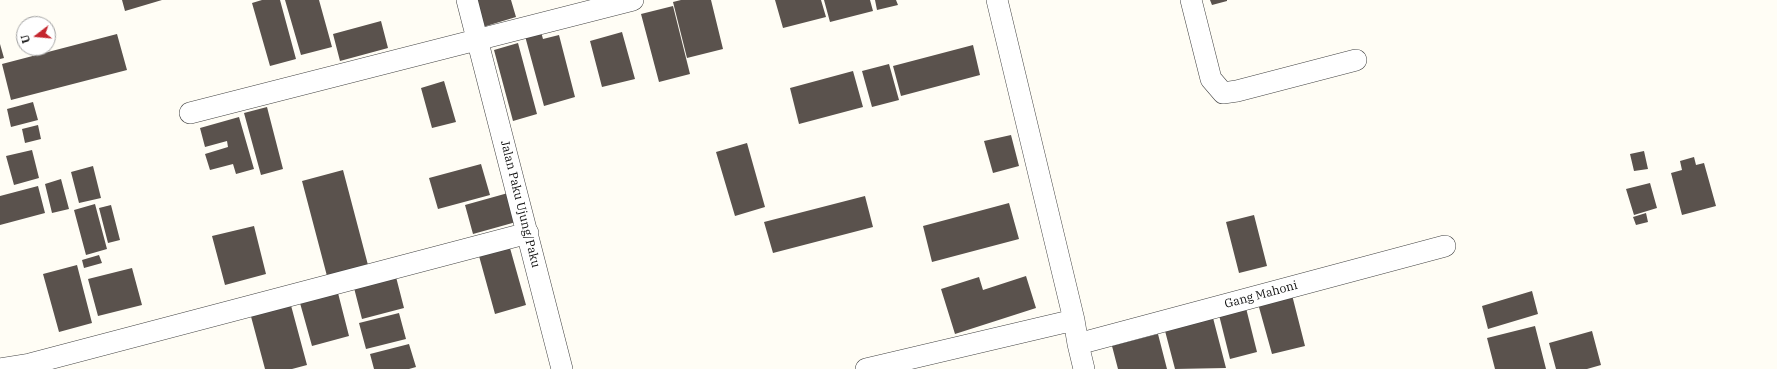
<!DOCTYPE html>
<style>
body{margin:0}
#map{position:relative;width:1777px;height:369px;overflow:hidden;background:#fffdf5;font-family:"IBM Plex Serif",serif}
canvas{display:block}
.north{position:absolute;left:16px;top:16px;width:40px;height:40px;box-sizing:border-box;background:#fff;border:1px solid #a0a0a0;border-radius:50%;rotate:254deg;font-size:11px;font-weight:700;line-height:16px;text-align:center;color:#111}
.north::after{content:'';display:block;margin:auto;width:14px;height:18px;background:#c4262e;clip-path:polygon(50% 0,100% 100%,50% 72%,0 100%)}
</style>
<div id="map">
<canvas width="1777" height="369"></canvas>
<div class="north">U</div>
</div>
<script>
const c = document.querySelector('canvas').getContext('2d');
c.lineJoin = 'round';
function fillPath(path, color) {
  c.fillStyle = color;
  c.fill(path, 'evenodd');
}
function shape(rows) {
  const path = new Path2D();
  for (const r of rows) {
    path.moveTo(r[0], r[1]);
    for (let i = 2; i < r.length; i += 2) path.lineTo(r[i], r[i + 1]);
  }
  return path;
}
function stroke(path, color, width, dash) {
  c.strokeStyle = color;
  c.lineWidth = width;
  c.lineCap = dash ? 'butt' : 'round';
  c.setLineDash(dash || []);
  c.stroke(path);
}
function write(font, color, halo, rows, align = 'center') {
  c.font = font + ' "IBM Plex Serif",serif';
  c.lineWidth = 4;
  c.setLineDash([]);
  c.textBaseline = 'middle';
  c.strokeStyle = halo;
  c.fillStyle = color;
  for (const [text, x, y, turn = 0] of rows) {
    c.save();
    c.translate(x, y);
    c.rotate((+turn || 0) * Math.PI / 180);
    c.textAlign = isNaN(turn) ? turn : align;
    if (halo) c.strokeText(text, 0, 0);
    c.fillText(text, 0, 0);
    c.restore();
  }
}
const building = shape([
 [122,0,162,0,125,11],
 [262,0,280,0,296,59,270,66,252,3],
 [285,0,319,0,332,47,301,55],
 [475,0,511,0,516,17,483,27],
 [681,0,711,0,723,49,687,58,673,2],
 [775,0,821,0,826,17,783,28],
 [824,0,870,0,873,11,830,22],
 [875,0,896,0,898,5,877,10],
 [1210,0,1227,0,1227,1,1212,5],
 [673,6,690,74,659,82,641,14],
 [381,21,388,48,340,61,333,34],
 [541,32,543,39,559,35,575,97,544,106,525,36],
 [622,32,635,79,602,87,590,41],
 [117,34,127,70,11,100,2,64],
 [518,43,537,114,513,121,494,50],
 [0,44,4,58,0,59],
 [973,45,980,75,901,96,893,66],
 [889,64,899,100,872,107,862,71],
 [853,71,863,107,799,124,790,88],
 [444,81,456,122,432,128,421,88],
 [33,102,38,120,11,127,7,109],
 [267,107,283,169,261,175,244,113],
 [239,117,254,169,236,174,233,164,210,170,205,154,228,147,227,141,205,147,200,128],
 [38,125,41,139,25,143,22,129],
 [1011,135,1019,166,993,173,984,141],
 [747,143,765,207,735,216,716,152],
 [32,150,39,178,14,185,6,156],
 [1644,151,1648,169,1634,171,1630,154],
 [1694,157,1696,165,1704,163,1716,206,1682,215,1671,173,1682,170,1680,161],
 [481,164,490,195,438,209,429,178],
 [93,166,101,198,79,203,71,172],
 [343,170,368,265,327,276,302,181],
 [61,179,69,209,52,213,45,184],
 [1650,183,1657,208,1634,215,1626,189],
 [38,186,45,213,0,225,0,196],
 [508,193,516,222,473,234,465,205],
 [865,196,873,227,773,253,764,222],
 [1009,203,1019,239,932,262,923,226],
 [95,204,107,249,86,255,74,210],
 [111,205,120,240,108,243,99,208],
 [1646,213,1648,222,1636,225,1633,217],
 [1254,215,1267,266,1239,273,1226,222],
 [254,226,266,274,225,285,212,236],
 [510,248,526,305,495,314,479,256],
 [99,255,102,263,84,268,82,260],
 [77,265,92,323,59,332,43,274],
 [132,268,142,305,98,316,88,279],
 [395,273,404,308,362,319,353,284],
 [1026,276,1036,308,955,334,941,289,979,277,983,290],
 [1291,291,1305,346,1272,354,1257,300],
 [1532,291,1538,314,1488,329,1482,306],
 [338,293,349,336,312,346,300,303],
 [289,298,307,365,292,369,265,369,249,309],
 [1245,304,1257,352,1230,359,1218,311],
 [399,313,406,339,366,349,359,323],
 [1212,314,1226,368,1175,369,1164,327],
 [1535,326,1546,369,1495,369,1487,338],
 [1592,331,1601,365,1587,369,1556,369,1549,343],
 [1158,334,1167,369,1118,369,1112,346],
 [409,344,416,367,409,369,374,369,370,354]
]);
const street = shape([
 [467,0,562,369],
 [997,0,1074,320,1078,344,1084,369],
 [1191,0,1211,79,1223,93,1237,91,1356,60],
 [190,113,633,0],
 [1078,344,1445,246],
 [0,369,30,364,528,233],
 [866,369,1074,320]
]);
const streetNames = [
 ["Jalan Paku Ujung/Paku",520,204,76],
 ["Gang Mahoni",1261,295,-15]
];
fillPath(building, '#5a524d');
stroke(street, '#444', 22);
stroke(street, '#fff', 21);
write('12px', '#111', '#fff', streetNames);
</script>
